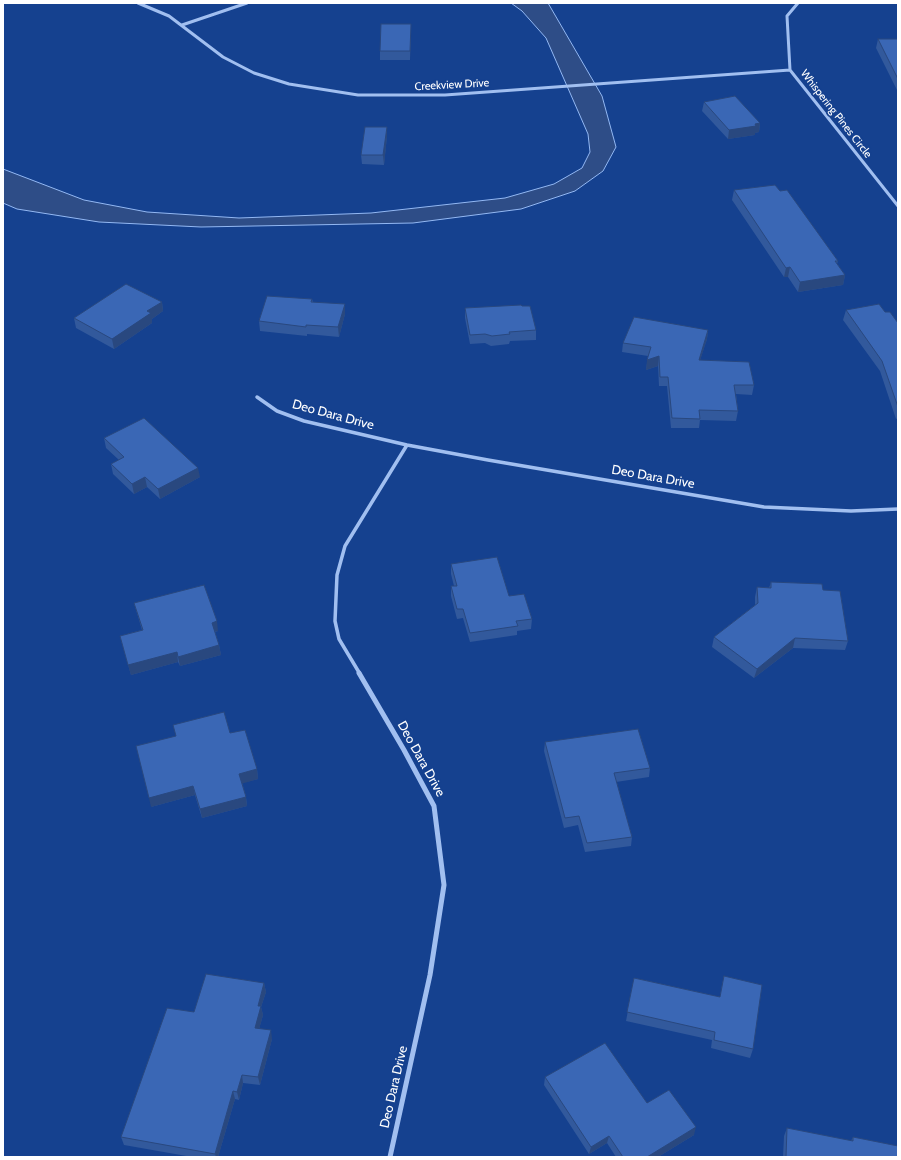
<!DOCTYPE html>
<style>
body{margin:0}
#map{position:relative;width:901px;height:1160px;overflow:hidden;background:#15418f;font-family:Cabin,sans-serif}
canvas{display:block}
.frame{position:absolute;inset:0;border:4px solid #fff;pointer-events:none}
</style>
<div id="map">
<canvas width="901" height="1160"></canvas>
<div class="frame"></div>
</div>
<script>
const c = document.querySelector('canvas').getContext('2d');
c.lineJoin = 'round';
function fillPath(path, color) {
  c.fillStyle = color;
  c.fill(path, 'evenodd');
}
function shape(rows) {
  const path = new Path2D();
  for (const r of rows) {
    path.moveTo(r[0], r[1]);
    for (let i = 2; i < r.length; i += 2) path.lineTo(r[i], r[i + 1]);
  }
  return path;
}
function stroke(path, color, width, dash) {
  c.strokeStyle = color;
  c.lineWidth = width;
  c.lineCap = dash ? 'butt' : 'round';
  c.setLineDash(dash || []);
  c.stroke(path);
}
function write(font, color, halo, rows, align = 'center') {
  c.font = font + ' Cabin,sans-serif';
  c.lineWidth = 3.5;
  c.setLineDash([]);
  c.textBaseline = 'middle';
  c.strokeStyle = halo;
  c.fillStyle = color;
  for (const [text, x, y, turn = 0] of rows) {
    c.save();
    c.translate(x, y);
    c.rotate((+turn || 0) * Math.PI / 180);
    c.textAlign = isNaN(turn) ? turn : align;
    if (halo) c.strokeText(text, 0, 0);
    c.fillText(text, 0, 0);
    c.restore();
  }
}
const water = shape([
 [511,3,548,3,602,96,616,147,603,171,575,191,521,209,413,223,201,227,99,222,17,209,3,203,3,169,84,200,147,212,239,218,371,213,505,198,554,184,582,168,590,152,588,134,546,38,522,11,511,3]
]);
const streetFar2 = shape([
 [138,3,169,16,223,57,254,73,289,84,358,95,445,95,790,70],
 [798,3,787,16,790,70,898,206],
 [182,25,247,3]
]);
const streetFar1 = shape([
 [257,397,277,411,304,421,407,445,488,460,764,507,851,511,898,509],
 [360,674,339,639,335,621,337,575,345,546,407,445]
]);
const street = shape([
 [359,673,404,750,434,806,444,885,430,975,390,1157]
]);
const wall = shape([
 [411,24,410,60,380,60,380,51],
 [878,39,898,39,898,92,876,48],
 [704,102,760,123,759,132,755,133,755,135,728,139,702,111],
 [387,127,387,136,384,165,362,164,361,155],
 [734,190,780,191,838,261,837,264,845,275,843,285,798,292,788,277,784,277,732,200],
 [312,299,313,302,345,314,339,337,307,334,307,336,260,331,259,321],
 [162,302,163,311,152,319,152,323,114,349,76,328,74,318],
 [522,306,536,330,536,340,510,341,509,344,491,346,485,343,470,344,465,318,465,308],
 [846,310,885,312,898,323,898,418,896,419,880,371,843,320],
 [708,330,707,339,700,360,754,385,752,395,736,394,738,411,736,421,700,420,699,428,671,428,667,386,659,386,658,366,646,370,648,356,622,352,623,343],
 [104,438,200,477,160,499,147,487,134,494,113,474,111,464,119,460,106,448],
 [451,564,509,596,532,619,531,629,517,631,517,635,470,642,463,618,457,619,451,596,451,586,454,586,451,574],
 [771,582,823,590,848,641,845,650,793,648,754,678,712,647,714,637,755,605,755,597,757,587,769,588],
 [134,603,218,631,215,632,219,645,221,655,180,666,178,662,131,675,120,636,142,630],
 [230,733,257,769,258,779,242,783,246,797,247,806,202,818,195,795,151,807],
 [545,742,650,768,649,777,616,782,632,837,631,846,585,852,578,825,564,828,544,751],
 [724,976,753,1049,750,1058,711,1048,712,1040,626,1021,634,978,720,997,722,985],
 [264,983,266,992,261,1007,263,1015,259,1029,272,1039,260,1085,243,1083,239,1100,235,1099,218,1157,192,1157,124,1145,121,1137,194,1012],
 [545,1077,647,1103,694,1135,658,1157,616,1157,607,1143,589,1154,544,1085],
 [787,1128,851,1141,853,1137,898,1157,783,1157,784,1136]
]);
const shadedWall = shape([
 [411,24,411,33,410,60,410,51],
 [760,123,759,132,755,133,755,135,728,139,729,130],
 [387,127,387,136,384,165,383,155],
 [790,267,788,277,784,277,786,268],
 [845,275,843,285,798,292,800,282],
 [162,302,163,311,152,319,152,323,114,349,112,339,147,311],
 [345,304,345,314,339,337,338,327],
 [708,330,707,339,697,370,699,360],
 [659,356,658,366,646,370,647,360],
 [198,468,200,477,160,499,158,489],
 [145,477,147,487,134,494,132,484],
 [217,621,218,631,213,632,212,623],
 [795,638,793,648,754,678,757,669],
 [219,645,221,655,180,666,178,657],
 [177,652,178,662,131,675,128,665],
 [257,769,258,779,241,784,239,774],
 [193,786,195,795,151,807,149,798],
 [246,797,247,806,202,818,200,809],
 [264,983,266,992,261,1007,263,1015,257,1037,255,1028,258,1006],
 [271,1030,272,1039,260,1085,258,1077],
 [242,1075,243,1083,239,1100,237,1092],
 [233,1091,235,1099,218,1157,216,1157,215,1154],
 [696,1127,694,1135,658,1157,647,1157],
 [609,1136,607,1143,589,1154,591,1147]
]);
const building = shape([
 [381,24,411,24,410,51,380,51,381,24],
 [878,39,898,39,898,79,878,39],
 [735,96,760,123,755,124,756,126,729,130,704,102,735,96],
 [365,127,387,127,383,155,361,155,365,127],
 [775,185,780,191,787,190,838,261,835,261,845,275,800,282,790,267,786,268,734,190,775,185],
 [126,284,162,302,147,311,151,313,112,339,74,318,126,284],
 [267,296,312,299,311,302,345,304,338,327,306,325,306,327,259,321,267,296],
 [879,304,885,312,890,312,898,323,898,407,882,361,846,310,879,304],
 [521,305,522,306,530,306,536,330,509,332,510,334,492,336,485,334,470,335,465,308,521,305],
 [634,317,708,330,699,360,749,362,754,385,734,385,738,411,699,410,700,419,672,418,668,377,660,377,659,356,647,360,651,347,623,343,634,317],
 [144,418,198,468,158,489,145,477,132,484,111,464,124,457,104,438,144,418],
 [497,557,509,596,524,594,532,619,516,621,518,626,470,633,463,609,457,609,451,586,457,586,451,564,497,557],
 [771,582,822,584,823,590,840,591,848,641,795,638,757,669,714,637,758,603,757,587,771,588,771,582],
 [204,585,217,621,212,623,219,645,178,657,177,652,128,665,120,636,143,630,134,603,204,585],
 [224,712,230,733,245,730,257,769,239,774,246,797,200,809,193,786,149,798,136,746,176,736,173,725,224,712],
 [638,729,650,768,614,773,632,837,587,843,579,816,565,818,545,742,638,729],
 [206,974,264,983,258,1006,261,1006,255,1028,271,1030,258,1077,242,1075,237,1092,233,1091,215,1154,121,1137,167,1008,194,1012,206,974],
 [724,976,762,985,753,1049,714,1040,715,1032,627,1012,634,978,720,997,724,976],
 [605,1043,647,1103,669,1090,696,1127,647,1157,623,1157,609,1136,591,1147,545,1077,605,1043],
 [787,1128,853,1141,853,1137,898,1146,898,1157,786,1157,787,1128]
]);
const farStreetnames = [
 ["Creekview Drive",452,85,-3],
 ["Whispering Pines Circle",836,114,52]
];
const streetNames = [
 ["Deo Dara Drive",333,415,15],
 ["Deo Dara Drive",653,477,10],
 ["Deo Dara Drive",421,759,61],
 ["Deo Dara Drive",394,1087,-77]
];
fillPath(water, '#2e4d87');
stroke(water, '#93b8f3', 1);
stroke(streetFar2, '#a1bff0', 3);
stroke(streetFar1, '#a1bff0', 3.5);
stroke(street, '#a1bff0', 5);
fillPath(wall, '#32599c');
fillPath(shadedWall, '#29487f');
fillPath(building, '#3a67b5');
stroke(building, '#29487f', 1);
write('11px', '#fff', '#15418f', farStreetnames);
write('13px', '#fff', '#15418f', streetNames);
</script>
